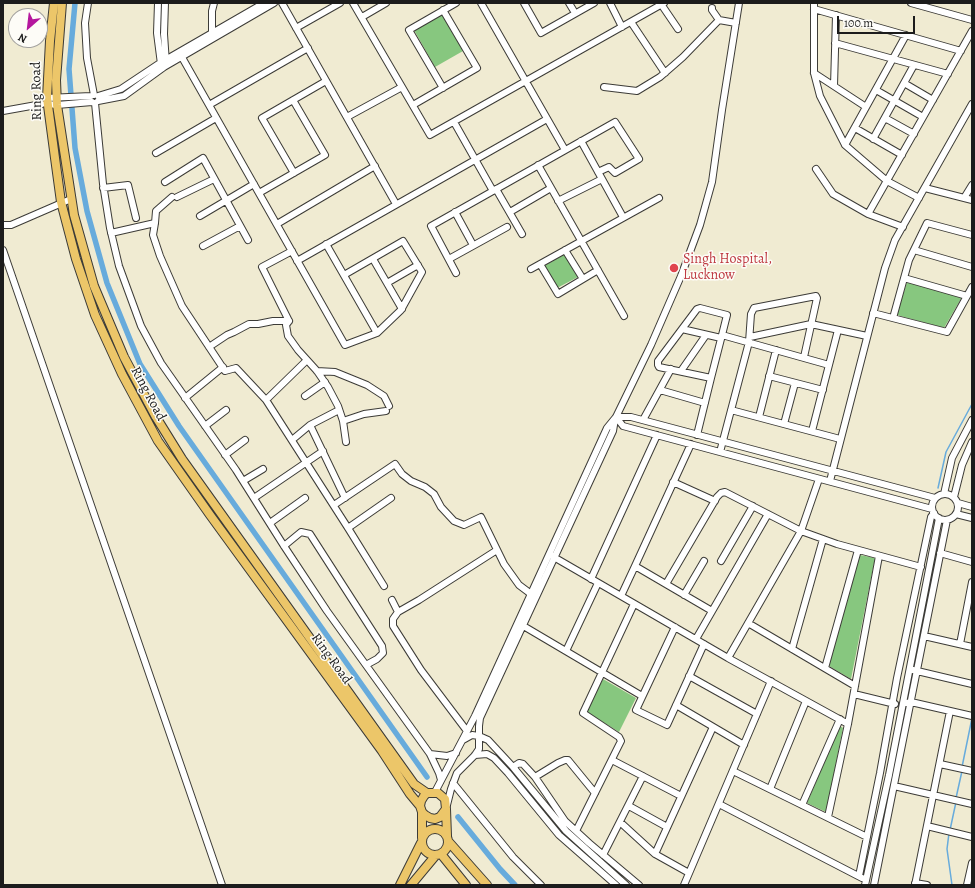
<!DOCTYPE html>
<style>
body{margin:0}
#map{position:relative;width:975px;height:888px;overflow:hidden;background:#f0ebd2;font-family:Alegreya,serif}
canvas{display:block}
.frame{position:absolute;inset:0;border:4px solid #1c1c1c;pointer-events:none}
.north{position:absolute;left:8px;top:8px;width:40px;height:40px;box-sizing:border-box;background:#fdfcf7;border:1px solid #a3a29f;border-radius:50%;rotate:208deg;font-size:11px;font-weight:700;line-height:16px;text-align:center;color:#1c1c1c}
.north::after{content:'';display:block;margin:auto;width:14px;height:18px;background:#b5179e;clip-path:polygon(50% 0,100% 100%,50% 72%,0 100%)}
.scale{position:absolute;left:837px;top:16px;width:78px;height:18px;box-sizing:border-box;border:2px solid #1c1c1c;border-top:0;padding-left:5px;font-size:12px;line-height:14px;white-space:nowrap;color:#1c1c1c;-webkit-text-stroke:3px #fdfcf7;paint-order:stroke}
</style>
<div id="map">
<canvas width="975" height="888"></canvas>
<div class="frame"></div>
<div class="north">N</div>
<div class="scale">100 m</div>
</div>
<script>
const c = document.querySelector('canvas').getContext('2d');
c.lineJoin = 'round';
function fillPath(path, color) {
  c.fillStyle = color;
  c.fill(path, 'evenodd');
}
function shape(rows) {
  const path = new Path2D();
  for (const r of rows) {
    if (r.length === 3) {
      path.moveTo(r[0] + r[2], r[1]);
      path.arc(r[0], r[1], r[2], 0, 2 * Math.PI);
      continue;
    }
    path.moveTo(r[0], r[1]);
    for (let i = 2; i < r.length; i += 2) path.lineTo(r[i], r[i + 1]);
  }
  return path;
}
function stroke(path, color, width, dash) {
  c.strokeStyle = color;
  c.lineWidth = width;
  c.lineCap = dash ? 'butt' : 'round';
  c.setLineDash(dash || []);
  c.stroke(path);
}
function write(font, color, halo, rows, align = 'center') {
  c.font = font + ' Alegreya,serif';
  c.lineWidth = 3;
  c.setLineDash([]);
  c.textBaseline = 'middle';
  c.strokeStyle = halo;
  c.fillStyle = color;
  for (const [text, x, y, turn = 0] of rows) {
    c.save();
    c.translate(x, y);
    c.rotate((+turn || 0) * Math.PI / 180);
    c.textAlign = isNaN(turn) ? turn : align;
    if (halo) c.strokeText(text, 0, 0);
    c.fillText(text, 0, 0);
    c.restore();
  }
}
const green = shape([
 [442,14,463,51,435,67,414,30],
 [565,254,578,277,557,288,544,266],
 [907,282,962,297,944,328,897,315],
 [860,555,875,558,851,679,829,666],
 [603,679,636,698,619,732,587,712],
 [840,726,843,728,826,812,807,803]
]);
const stream = shape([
 [938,488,946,452,972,404],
 [962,767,972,718],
 [956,798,962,771],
 [950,830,956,802],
 [949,833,947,849,952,885]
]);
const canal = shape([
 [75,3,69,69,75,148,87,211,107,283,140,364,179,426,427,777],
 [458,817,500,869,515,885]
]);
const minor = shape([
 [88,3,85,23,87,58,94,95],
 [158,3,157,33,161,64],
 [165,3,164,34,166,63],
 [282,3,396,204],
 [353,3,430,135,664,3],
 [481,3,565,150],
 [524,3,541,33,594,3],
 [569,3,575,13],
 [610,3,622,27],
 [814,3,814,73,820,96,845,145,887,181,919,198],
 [911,3,972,20],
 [661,4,678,29],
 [712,8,712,10,719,20],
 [814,9,961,51],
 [362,17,386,3],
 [631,22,665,73],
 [296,28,340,3],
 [212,32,212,11,214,3],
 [835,43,948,74],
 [179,52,345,345,377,333,401,310,422,272,403,241,344,275],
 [814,73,866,107],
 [904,83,933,100],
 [834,86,836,15],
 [604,87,637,91,660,77,683,57,719,20,736,23],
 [443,88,409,30,456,3],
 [876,90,923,117],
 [98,96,121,89,160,63,264,3],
 [47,98,91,96],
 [98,101,124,96,164,67,274,3],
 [95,103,103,184,110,228,119,266,141,326,161,363,236,470,284,546,327,611,430,754,439,773,441,780],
 [48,104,57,105,92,102],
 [209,105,308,48],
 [413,105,477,68,443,10],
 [3,111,42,104],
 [347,117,402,87],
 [885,118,914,134],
 [454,122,493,191],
 [855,128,902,155],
 [873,139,914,65],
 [581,141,623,217],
 [845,145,906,35],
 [156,153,216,118],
 [538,165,624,316],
 [816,169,833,194,868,214,903,227],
 [294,173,262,118,326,81],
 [165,182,203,158,248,240],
 [103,188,128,185,136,218],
 [925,188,972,200],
 [496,189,522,234],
 [259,193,325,155,293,100],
 [172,197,156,211,155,223,153,235,160,256,182,306,225,371,236,368,266,400,348,528,384,586],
 [177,197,214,179],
 [964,198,972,185],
 [558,201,602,179],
 [455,212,473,245],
 [510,212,551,188],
 [868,214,972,31],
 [200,216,254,184],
 [277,224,375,166],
 [3,225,11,225,71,199],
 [111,233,155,223],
 [326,244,377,333],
 [203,246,240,226],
 [3,250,222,885],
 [914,250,972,267],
 [373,259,402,309],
 [449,259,507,227],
 [297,261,547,119],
 [540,264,558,294,583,279,565,250],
 [531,269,659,198],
 [456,273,431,226,615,122,639,159,615,173,609,167,598,172],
 [904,278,967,296],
 [583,279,598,270],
 [387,283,418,265],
 [873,313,947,332,972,287],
 [893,318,909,260,927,223,972,235],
 [289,321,286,325,288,336,298,350,317,371,328,387,338,406,343,421,346,442],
 [289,321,262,267,292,251],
 [682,329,721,338],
 [722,335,829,365],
 [750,337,811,324,867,336],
 [209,347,227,335,234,332,249,324,258,324,273,321,289,321],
 [317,371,335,372,367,385,384,396,389,406],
 [681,371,706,335],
 [769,376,823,390],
 [660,390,705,403],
 [305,396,325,382],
 [185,398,223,367],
 [266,400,307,360],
 [731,410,840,439],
 [616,417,623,426,932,509],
 [616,417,631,417,935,498],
 [759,417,776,350],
 [643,420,671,369],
 [343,421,364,414,386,411],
 [784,424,795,383],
 [310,425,345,498],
 [205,426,226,410],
 [812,431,838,330],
 [697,435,711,378,722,335,727,315,700,308,697,309,658,361,658,365,659,367,711,378],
 [292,440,310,425,339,410],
 [720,452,749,342,751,314,754,308,816,296,817,298,804,357],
 [225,455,245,440],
 [243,481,263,469],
 [830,481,885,268,895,240,972,104],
 [673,482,715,501],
 [945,507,13],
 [944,494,952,458,972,420],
 [954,497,962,465,972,442],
 [254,498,323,451],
 [958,503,972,507],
 [334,505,395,464,402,474,411,481,425,487,434,494,441,507,454,521,464,525,481,517,504,564,519,585,531,594],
 [956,514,972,518],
 [270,523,305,498],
 [348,528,391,498],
 [284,546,301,532,310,534,382,646,383,653,377,659,366,665],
 [940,553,972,562],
 [552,556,728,658,848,724],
 [721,561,753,506],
 [635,566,712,611],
 [591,579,657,435],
 [666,584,717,497,721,493,725,492,801,531,837,544,921,567],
 [684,595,704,561],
 [621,596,635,566,691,444],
 [392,600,398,612],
 [748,623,855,686],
 [520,624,642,696],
 [675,627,636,710,667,725,704,644],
 [924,636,972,647],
 [696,639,768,514],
 [960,644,972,582],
 [792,649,823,539],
 [566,651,598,583],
 [728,658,801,531,819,479],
 [825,668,858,550],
 [913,670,972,684],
 [689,676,757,714],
 [854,694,895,704],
 [907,703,911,702,972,716],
 [676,705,744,745],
 [467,731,421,670,393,626,393,619,398,612,419,600,497,550],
 [463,740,472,735,479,736,488,740,513,767,566,831,626,885],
 [430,754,447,756,456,753],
 [475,755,487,754,494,758,508,773,559,835,616,885],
 [612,760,681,796],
 [940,764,972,771],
 [513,767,519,763,523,764,535,777,565,821,589,843,639,885],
 [733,771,867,837],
 [535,777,558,763,565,760,568,760,595,793],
 [453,783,513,857,541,885],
 [894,786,972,804],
 [770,789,806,701],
 [435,792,475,716,607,428,616,417,651,345,681,276,700,225,712,182,722,110,739,3],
 [719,804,862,878],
 [447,805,451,789,457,773,475,755,479,749,479,726,480,718,613,431,615,419],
 [802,805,840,719],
 [629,806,667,827],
 [828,817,848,724,879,556],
 [620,822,655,854,689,873],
 [927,826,972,837],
 [576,831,621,741,619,737,583,713,634,604],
 [655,854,713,727],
 [603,855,643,776],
 [859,876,880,773,897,678,931,517,934,513],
 [915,883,927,885],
 [684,885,771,681],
 [865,885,889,775,939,518],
 [874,885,947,520],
 [915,885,950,711],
 [967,885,972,863]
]);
const major = shape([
 [54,3,50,41,47,98,55,158,61,202,76,259,95,315,122,374,158,441,210,515,382,751,410,794,420,806],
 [62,3,56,80,57,105,74,215,94,286,124,357,156,417,182,459,414,784,427,793,438,793,445,799,446,809,440,817,435,819,430,818,425,815,422,812,420,806,421,801,424,796,427,793],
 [446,809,447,836],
 [422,812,422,838],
 [435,842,13],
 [448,841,487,885],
 [441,854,466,885],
 [400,885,421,843],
 [411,885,436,855]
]);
const markers = [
 [674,268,5,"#e0444e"]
];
const streetNames = [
 ["Ring Road",37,91,-91],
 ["Ring Road",148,394,62],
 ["Ring Road",331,659,54]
];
const healthNames = [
 ["Singh Hospital,",683,260],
 ["Lucknow",683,276]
];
fillPath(green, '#87c77f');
stroke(stream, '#67abdc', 1.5);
stroke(canal, '#67abdc', 5.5);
stroke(minor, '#3c3b37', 8);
stroke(major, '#3c3b37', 10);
stroke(minor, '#fff', 6);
stroke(major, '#ecc669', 8);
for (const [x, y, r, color] of markers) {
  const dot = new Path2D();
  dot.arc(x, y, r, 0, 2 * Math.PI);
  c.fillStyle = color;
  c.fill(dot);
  stroke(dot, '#fdfcf7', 1.5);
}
write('14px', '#1c1c1c', '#fdfcf7', streetNames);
write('14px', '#be3a42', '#fdfcf7', healthNames, 'left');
</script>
